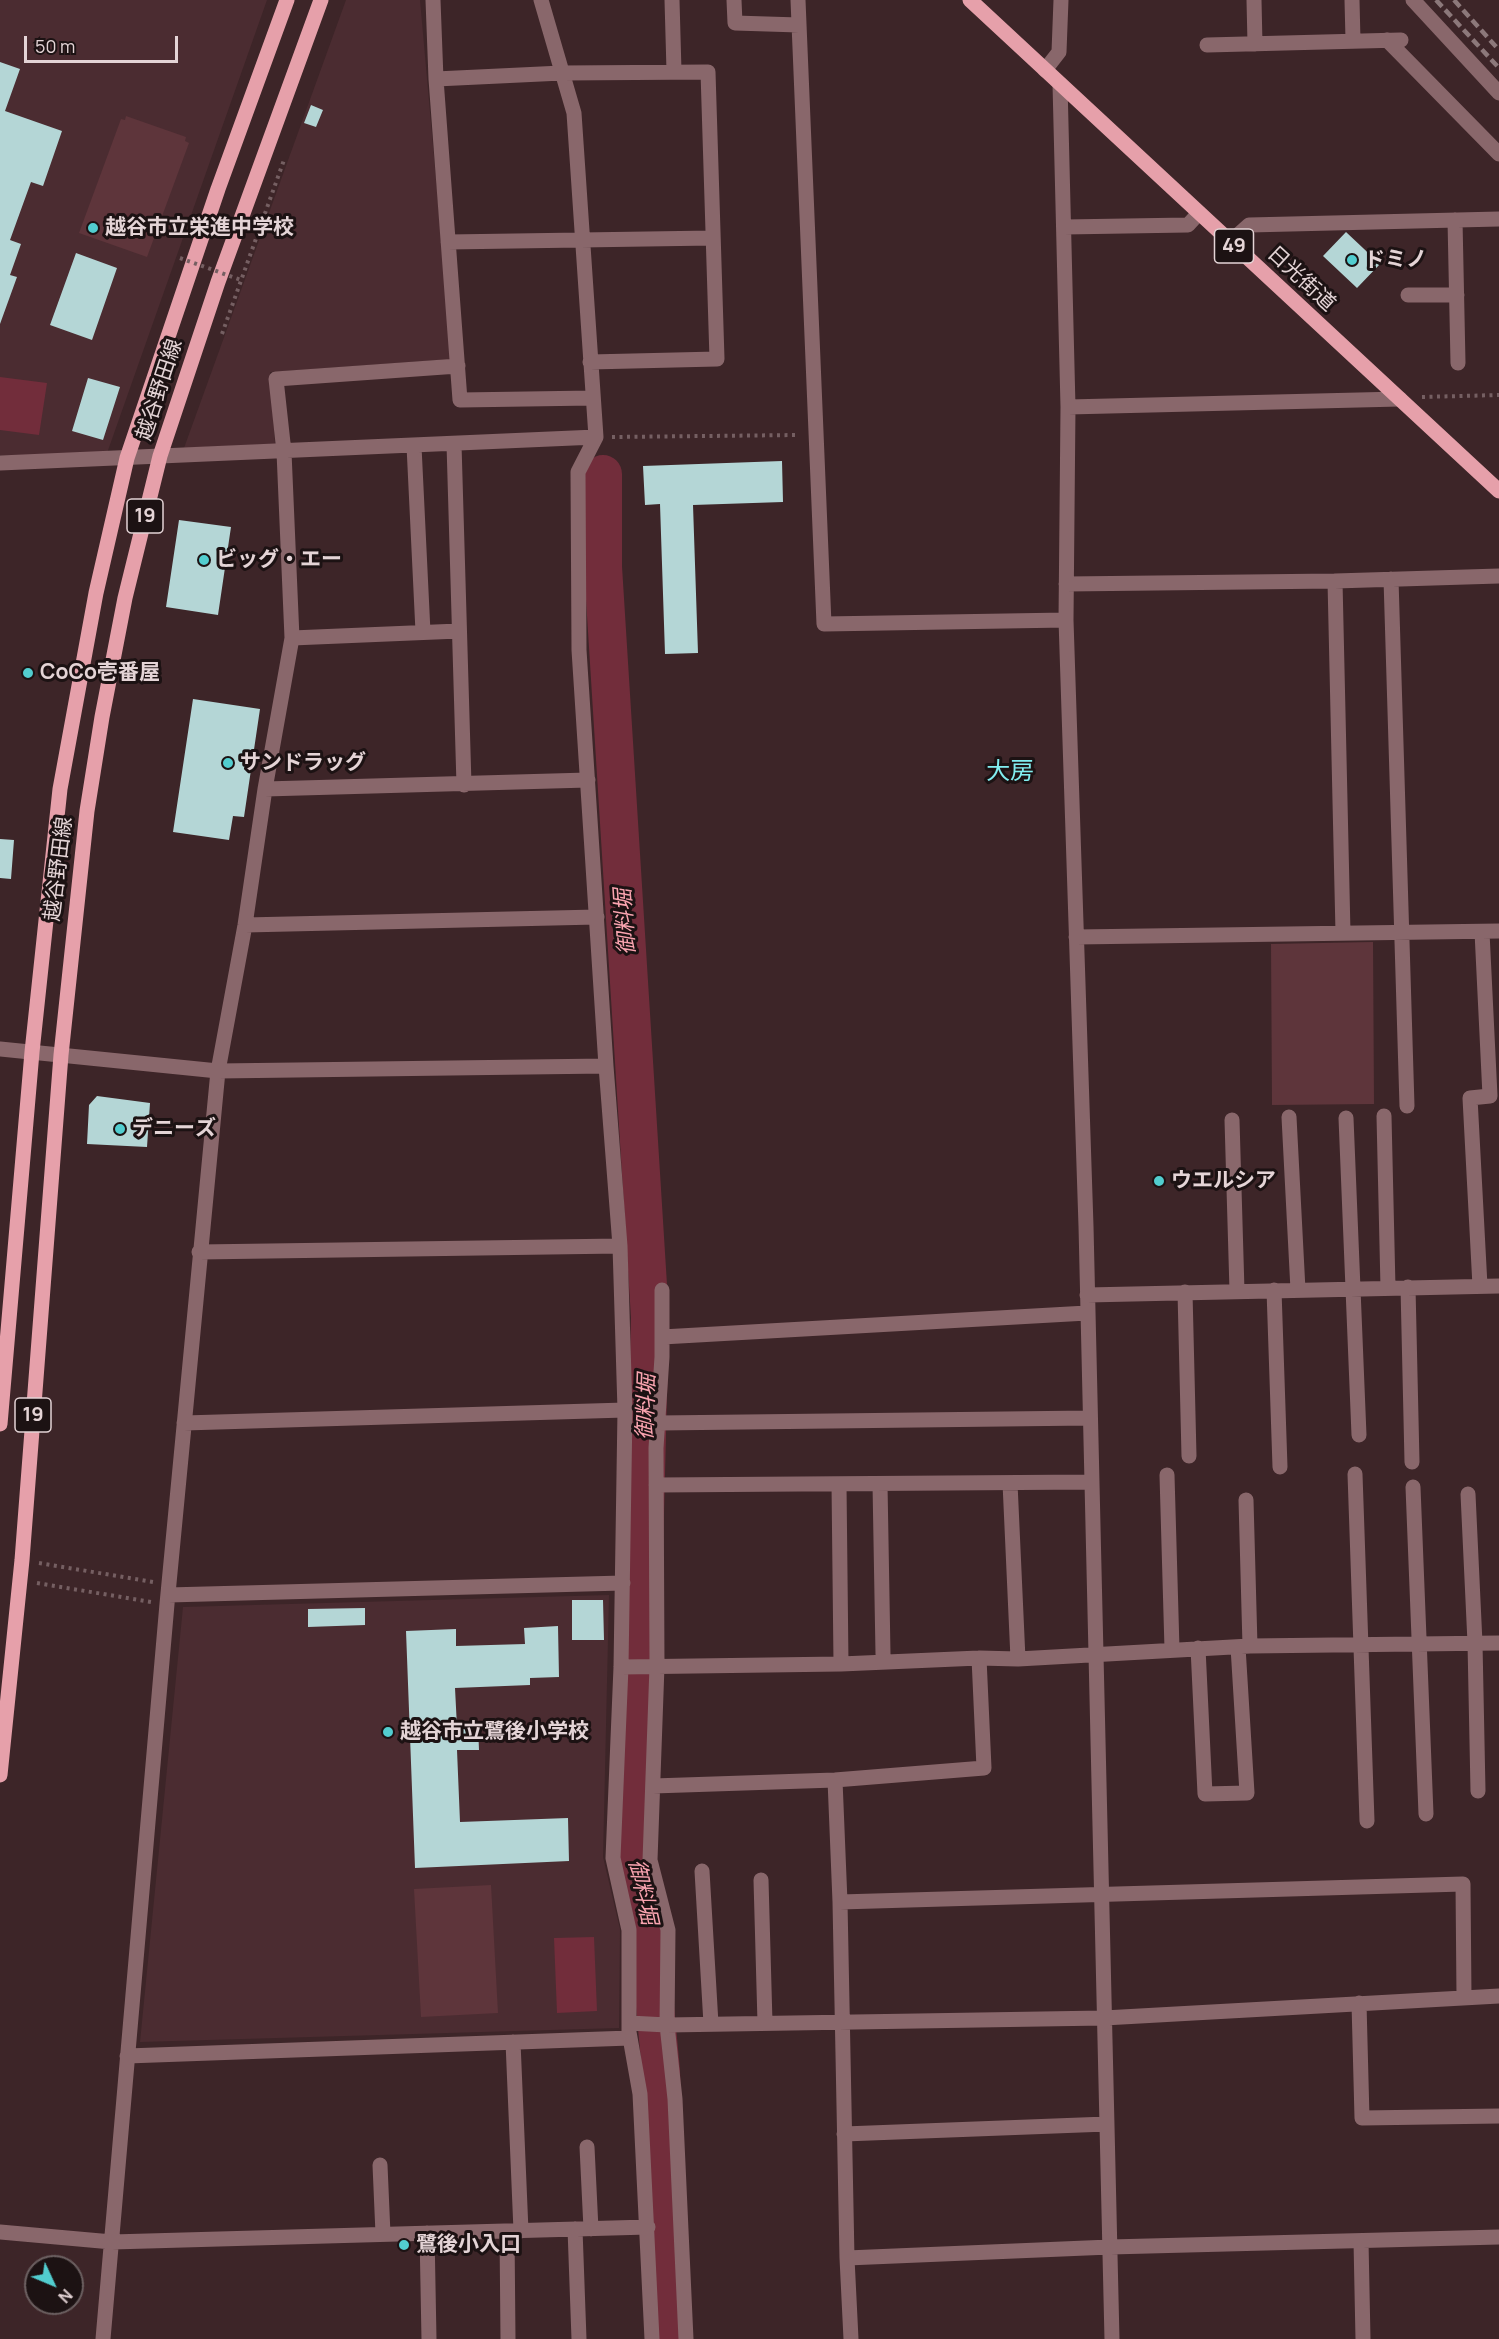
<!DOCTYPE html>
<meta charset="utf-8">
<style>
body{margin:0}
#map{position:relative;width:1499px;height:2339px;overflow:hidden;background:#3d2528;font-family:Manrope,sans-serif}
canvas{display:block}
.north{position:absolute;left:24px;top:2255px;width:60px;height:60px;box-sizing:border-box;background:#1c1213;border:2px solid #6c6061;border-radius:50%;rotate:134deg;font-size:16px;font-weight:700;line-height:24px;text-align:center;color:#e4d4d6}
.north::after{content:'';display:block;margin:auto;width:21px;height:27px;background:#52cdcf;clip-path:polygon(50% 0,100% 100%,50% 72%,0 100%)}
.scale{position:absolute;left:24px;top:36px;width:154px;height:27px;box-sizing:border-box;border:3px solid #e4d4d6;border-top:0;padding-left:8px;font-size:18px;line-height:21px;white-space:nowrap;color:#e4d4d6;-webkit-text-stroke:4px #1c1213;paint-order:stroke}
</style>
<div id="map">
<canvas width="1499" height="2339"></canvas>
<div class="north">N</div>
<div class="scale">50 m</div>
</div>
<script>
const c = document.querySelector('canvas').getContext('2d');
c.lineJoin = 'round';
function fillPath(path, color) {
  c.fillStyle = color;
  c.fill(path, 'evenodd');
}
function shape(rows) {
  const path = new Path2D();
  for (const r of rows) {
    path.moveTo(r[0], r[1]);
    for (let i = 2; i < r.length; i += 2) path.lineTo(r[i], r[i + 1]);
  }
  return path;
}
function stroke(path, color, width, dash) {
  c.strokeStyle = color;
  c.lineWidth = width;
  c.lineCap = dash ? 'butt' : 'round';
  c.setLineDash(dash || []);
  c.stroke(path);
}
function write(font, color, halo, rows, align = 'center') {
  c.font = font + ' Manrope,"Noto Sans JP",sans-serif';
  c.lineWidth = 6;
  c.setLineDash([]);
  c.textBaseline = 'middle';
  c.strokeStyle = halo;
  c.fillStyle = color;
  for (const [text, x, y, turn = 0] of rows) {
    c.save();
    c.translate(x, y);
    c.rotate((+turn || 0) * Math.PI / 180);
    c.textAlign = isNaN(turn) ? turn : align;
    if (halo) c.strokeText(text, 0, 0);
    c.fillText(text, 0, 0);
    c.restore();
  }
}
const built = shape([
 [0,0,267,0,106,456,0,455],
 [346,0,420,0,452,359,270,372,275,444,184,448],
 [609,1595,603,1857,620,1929,619,2028,140,2042,183,1607]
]);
const green = shape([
 [126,116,186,137,185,141,189,143,147,257,79,233,121,119,125,120],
 [1373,942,1374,1104,1272,1105,1271,944],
 [491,1885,498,2013,421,2017,414,1889]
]);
const water = shape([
 [0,377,47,383,39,435,0,430],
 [594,1937,597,2011,557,2013,554,1938]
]);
const river = shape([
 [603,474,603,567,650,1317,642,1631,632,1855,650,1917,652,1974,661,2071,668,2339]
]);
const building = shape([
 [0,62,20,69,5,111,62,131,43,186,31,182,10,240,21,244,10,275,17,277,0,324],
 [311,105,323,110,316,127,304,123],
 [1346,232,1380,264,1357,288,1323,256],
 [76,253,117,268,92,340,50,325],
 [88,378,120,387,103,440,72,431],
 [782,461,783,502,693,505,698,653,665,654,660,504,645,505,643,466],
 [179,520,231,527,218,615,166,607],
 [193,699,260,709,244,817,233,816,229,840,173,832],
 [0,839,14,840,11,879,0,878],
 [97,1096,150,1103,147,1147,87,1144,89,1105],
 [572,1600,603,1600,604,1640,572,1640],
 [365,1608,365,1625,308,1627,308,1609],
 [558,1626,559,1677,530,1678,530,1685,455,1688,457,1727,478,1726,479,1750,457,1750,460,1822,568,1818,569,1861,415,1868,406,1631,456,1629,456,1646,525,1644,524,1628]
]);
const path = shape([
 [222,334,284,160],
 [1422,397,1499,395],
 [612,437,799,435],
 [39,1563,153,1582],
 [37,1583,151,1602]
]);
const minor = shape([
 [433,0,436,79,460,400,593,398],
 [541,0,574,113,596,437,578,472,579,650,606,1066],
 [672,0,674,71],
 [734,0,735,23,799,25],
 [798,0,824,624,1066,620],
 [1254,0,1255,44],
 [1352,0,1353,40],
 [1413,0,1499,93],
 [1387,40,1499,154],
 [1207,45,1401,40],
 [1045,70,1059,52,1061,0],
 [436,79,562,73,708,72,717,359,590,362],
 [1060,84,1068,407,1066,620,1086,1226,1112,2339],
 [1455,220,1458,363],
 [1064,227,1188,225,1199,213],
 [448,242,713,238],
 [1230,242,1249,225,1499,219],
 [1408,295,1457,295],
 [1068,407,1400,399],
 [454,444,464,785],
 [414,446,423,632],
 [0,463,596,437],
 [1391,579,1407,1106],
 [1335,581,1343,933],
 [1066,584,1335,581,1499,576],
 [292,638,459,631],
 [265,789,588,780],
 [245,925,597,917],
 [1076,937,1499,931],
 [0,1049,218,1071,606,1066,620,1246,625,1410,621,1667,613,1858,629,1930,629,2032,640,2094,652,2339],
 [1384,1116,1388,1288],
 [1289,1117,1298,1290],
 [1346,1118,1359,1435],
 [1232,1120,1237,1291],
 [199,1252,620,1246],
 [1480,1286,1470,1098,1490,1096,1482,932],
 [1408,1287,1412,1462],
 [662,1290,662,1357,656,1448,657,1666,650,1860,668,1930,667,2025,675,2099,686,2339],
 [1274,1290,1280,1467],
 [1185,1292,1189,1456],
 [1087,1295,1499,1286],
 [662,1337,1087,1313],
 [184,1423,625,1410],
 [658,1423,1090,1418],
 [1355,1474,1367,1821],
 [1167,1475,1172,1649],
 [1010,1483,1018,1659],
 [839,1484,841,1664],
 [880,1484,883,1654],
 [656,1485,1091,1482],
 [1413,1487,1426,1814],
 [1468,1494,1475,1643,1478,1791],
 [1246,1500,1250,1646],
 [168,1595,623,1583],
 [1198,1648,1205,1794,1247,1793,1238,1647],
 [621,1667,841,1664,979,1658,1018,1659,1250,1646,1499,1643],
 [835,1780,840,1902,847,2258,851,2339],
 [653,1786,835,1780,984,1768,979,1658],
 [702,1871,711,2024],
 [761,1880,765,2023],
 [840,1902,1463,1884,1464,1997],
 [1359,2003,1362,2118,1499,2116],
 [629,2023,667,2025,1104,2018,1499,1996],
 [513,2042,521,2231],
 [127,2056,630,2038],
 [844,2134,1107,2124],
 [587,2147,591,2229],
 [380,2165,383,2234],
 [575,2229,579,2339],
 [507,2231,508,2339],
 [0,2232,112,2242,648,2227],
 [427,2233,429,2339],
 [1361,2241,1363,2339],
 [847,2258,1110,2247,1499,2237],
 [103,2339,167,1604,218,1071,245,925,265,789,292,638,284,452,276,379,458,366]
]);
const major = shape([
 [970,0,1499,491],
 [0,1424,32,1052,60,789,96,593,127,458,218,189,287,0],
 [0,1775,22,1560,61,1055,87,811,102,717,125,598,160,456,218,282,321,0]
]);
const rail = shape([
 [1436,0,1499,68],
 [1454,0,1499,50]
]);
const pathBridge = shape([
 [180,258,241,280]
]);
const markers = [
 [93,228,6,"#52cdcf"],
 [1352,260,6,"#52cdcf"],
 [204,560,6,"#52cdcf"],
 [28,673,6,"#52cdcf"],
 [228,763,6,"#52cdcf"],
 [120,1129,6,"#52cdcf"],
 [1159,1181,6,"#52cdcf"],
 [388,1732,6,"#52cdcf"],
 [404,2245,6,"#52cdcf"]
];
const shields = [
 [1234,246,39],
 [145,516,36],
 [33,1415,36]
];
const shieldNames = [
 ["49",1234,246],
 ["19",145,516],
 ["19",33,1415]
];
const poiNames = [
 ["越谷市立栄進中学校",105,228],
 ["ドミノ",1364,260],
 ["ビッグ・エー",216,560],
 ["CoCo壱番屋",40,673],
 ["サンドラッグ",240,763],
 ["デニーズ",132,1129],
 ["ウエルシア",1171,1181],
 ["越谷市立鷺後小学校",400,1732],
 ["鷺後小入口",416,2245]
];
const streetNames = [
 ["日光街道",1301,279,43],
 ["越谷野田線",160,390,-72],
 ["越谷野田線",59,869,-83]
];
const waterNames = [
 ["御料堀",626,922,-94],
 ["御料堀",647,1407,-88],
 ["御料堀",642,1892,78]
];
const quarterNames = [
 ["大房",1010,772]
];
fillPath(built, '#4b2c31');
fillPath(green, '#5e353b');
fillPath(water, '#722d3b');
stroke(river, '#722d3b', 38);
fillPath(building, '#b4d6d6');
stroke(path, '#755f62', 4, [3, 4.5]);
stroke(minor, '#89676b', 15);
stroke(major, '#e6a0aa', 15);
stroke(rail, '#8c787a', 4.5, [9, 4.5]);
stroke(pathBridge, '#755f62', 4, [3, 4.5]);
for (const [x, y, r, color] of markers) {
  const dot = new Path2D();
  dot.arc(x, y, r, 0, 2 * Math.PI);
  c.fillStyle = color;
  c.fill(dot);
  stroke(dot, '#1c1213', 2);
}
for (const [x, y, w] of shields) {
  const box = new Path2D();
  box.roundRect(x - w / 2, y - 17, w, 34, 4.5);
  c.fillStyle = '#1c1213';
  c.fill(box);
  stroke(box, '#e4d4d6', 1.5);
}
write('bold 20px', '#e4d4d6', null, shieldNames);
write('bold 21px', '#e4d4d6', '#1c1213', poiNames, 'left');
write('21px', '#e4d4d6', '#1c1213', streetNames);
write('italic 22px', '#faa4b0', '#1c1213', waterNames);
write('24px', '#82eef0', '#1c1213', quarterNames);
</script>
